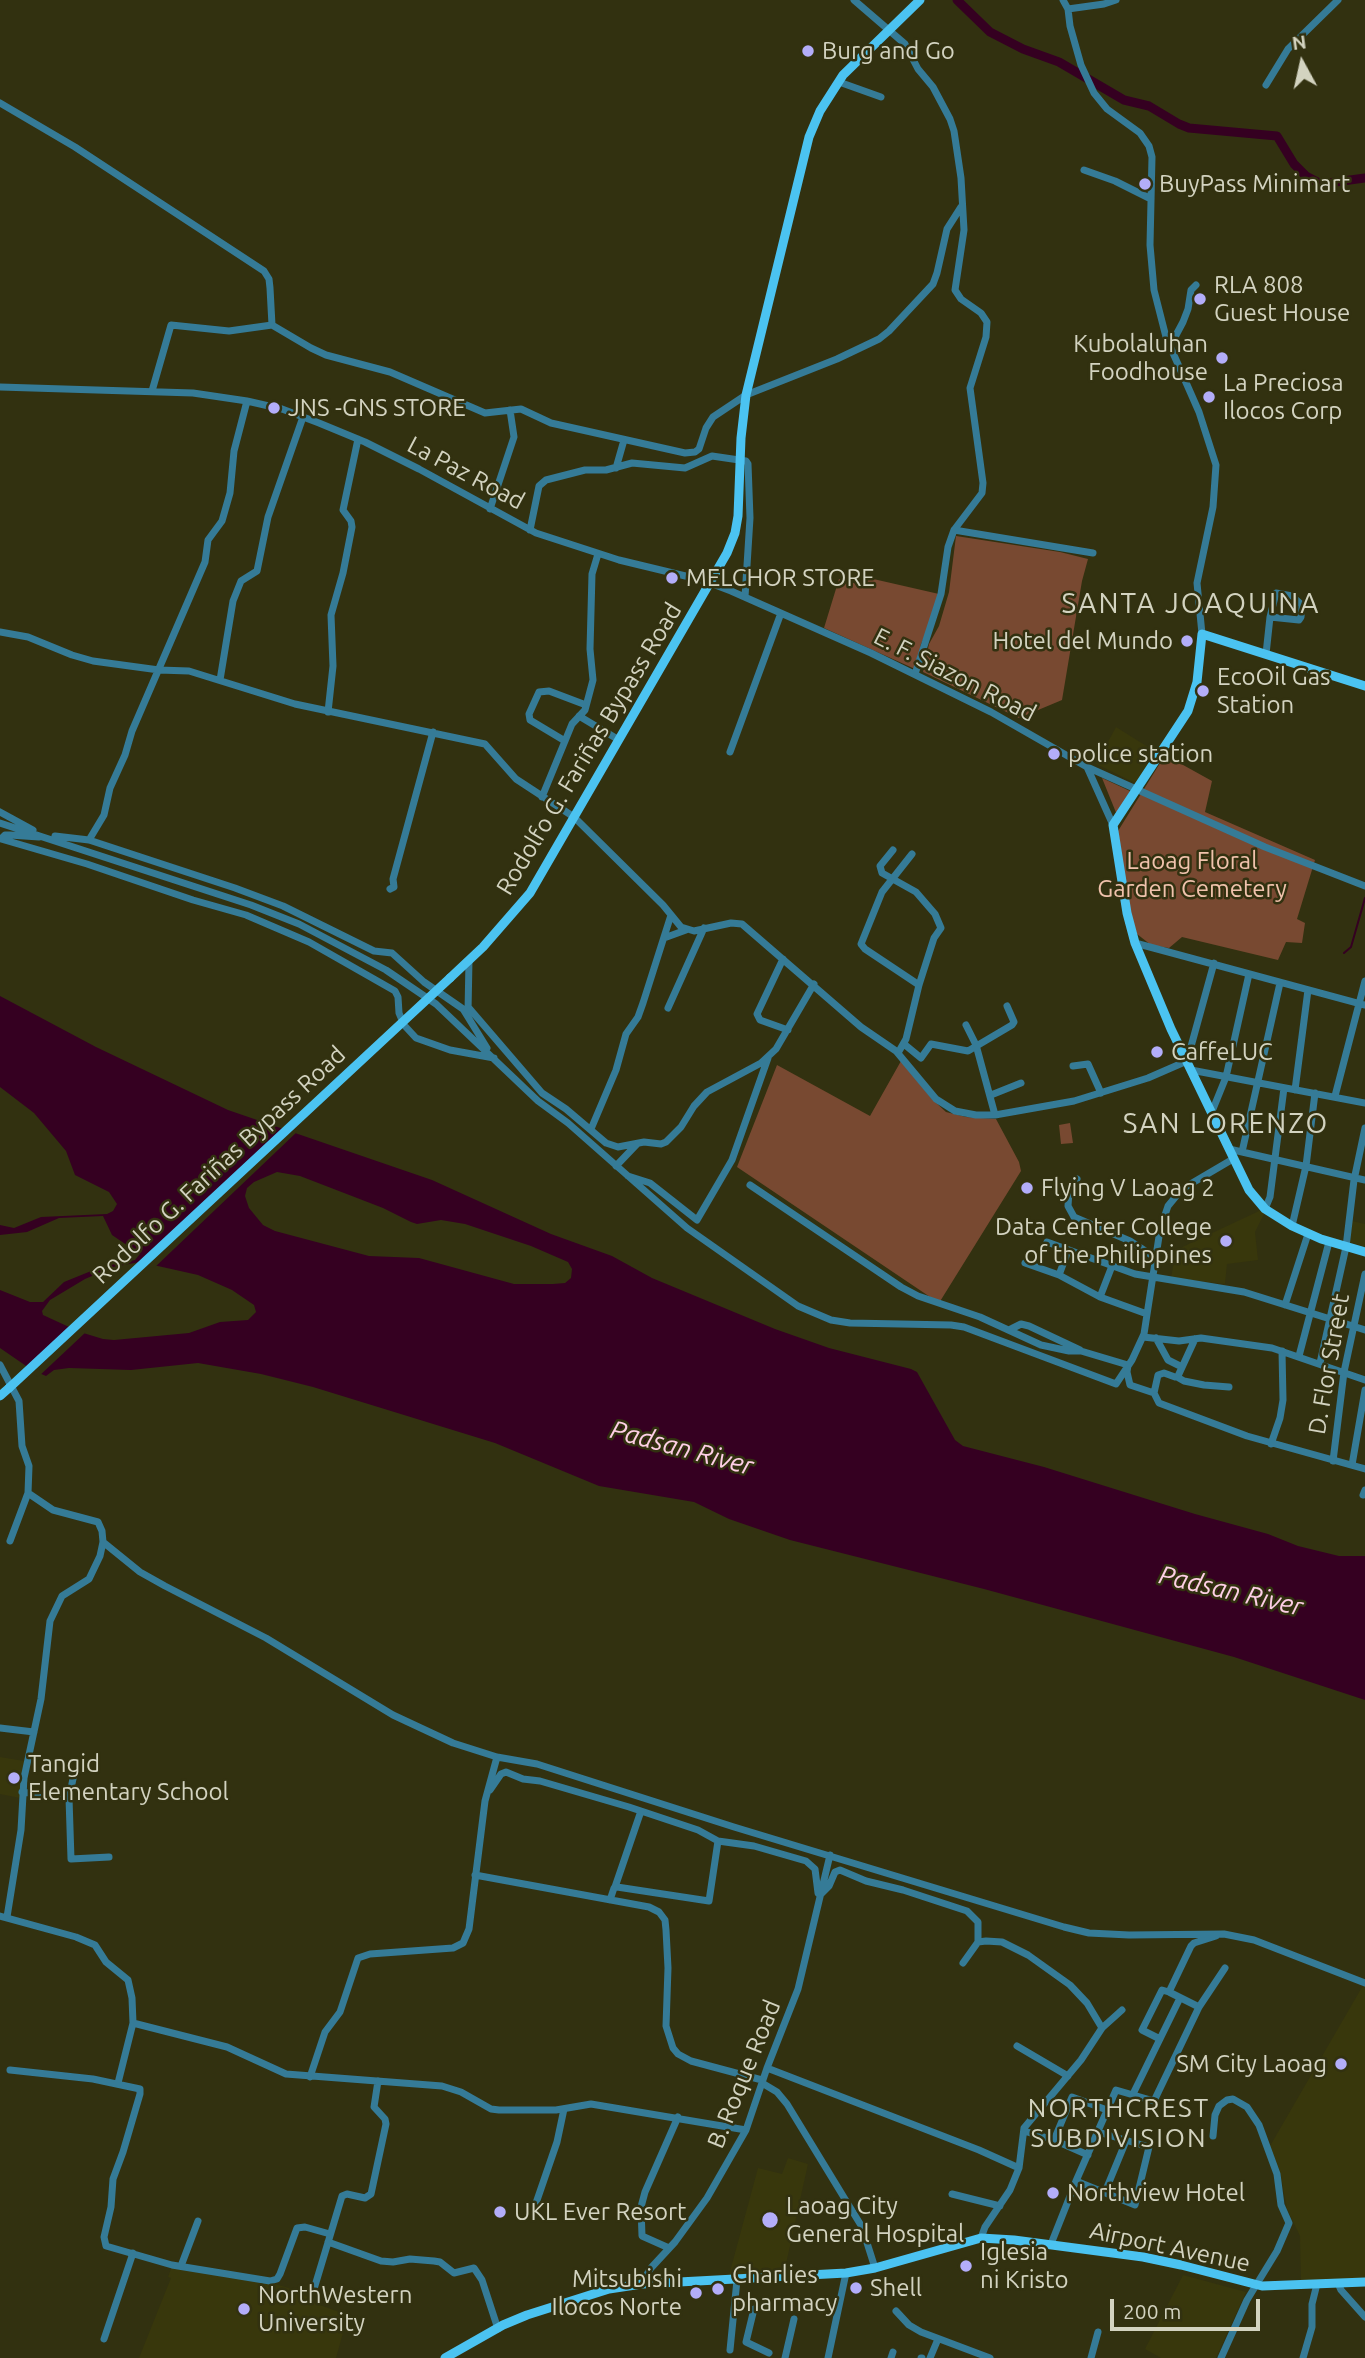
<!DOCTYPE html>
<meta charset="utf-8">
<style>
body{margin:0}
#map{position:relative;width:1365px;height:2358px;overflow:hidden;background:#323110;font-family:Ubuntu,sans-serif}
canvas{display:block}
.north{position:absolute;left:1267px;top:28px;width:70px;height:70px;-webkit-text-stroke:5px #323110;paint-order:stroke;rotate:352deg;font-size:19px;font-weight:700;line-height:28px;text-align:center;color:#d3d3c0}
.north::after{content:'';display:block;margin:auto;width:24px;height:32px;background:#d3d3c0;clip-path:polygon(50% 0,100% 100%,50% 72%,0 100%)}
.scale{position:absolute;left:1110px;top:2299px;width:150px;height:32px;box-sizing:border-box;border:4px solid #d3d3c0;border-top:0;padding-left:9px;font-size:21px;line-height:24px;white-space:nowrap;color:#d3d3c0;-webkit-text-stroke:5px #323110;paint-order:stroke}
</style>
<div id="map">
<canvas width="1365" height="2358"></canvas>
<div class="north">N</div>
<div class="scale">200 m</div>
</div>
<script>
const c = document.querySelector('canvas').getContext('2d');
c.lineJoin = 'round';
function fillPath(path, color) {
  c.fillStyle = color;
  c.fill(path, 'evenodd');
}
function shape(rows) {
  const path = new Path2D();
  for (const r of rows) {
    path.moveTo(r[0], r[1]);
    for (let i = 2; i < r.length; i += 2) path.lineTo(r[i], r[i + 1]);
  }
  return path;
}
function stroke(path, color, width, dash) {
  c.strokeStyle = color;
  c.lineWidth = width;
  c.lineCap = dash ? 'butt' : 'round';
  c.setLineDash(dash || []);
  c.stroke(path);
}
function write(font, color, halo, rows, align = 'center') {
  c.font = font + ' Ubuntu,sans-serif';
  c.lineWidth = 5;
  c.setLineDash([]);
  c.textBaseline = 'middle';
  c.strokeStyle = halo;
  c.fillStyle = color;
  for (const [text, x, y, turn = 0] of rows) {
    c.save();
    c.translate(x, y);
    c.rotate((+turn || 0) * Math.PI / 180);
    c.textAlign = isNaN(turn) ? turn : align;
    if (halo) c.strokeText(text, 0, 0);
    c.fillText(text, 0, 0);
    c.restore();
  }
}
const built = shape([
 [1116,727,1156,752,1137,784,1096,764],
 [1259,1211,1265,1212,1255,1232,1258,1260,1227,1264,1225,1284,1171,1278,1176,1250],
 [1352,1221,1365,1224,1365,1247,1350,1242],
 [0,1757,30,1762,25,1799,0,1794],
 [1365,1982,1365,2279,1301,2282,1300,2236,1287,2209,1280,2171,1270,2146],
 [788,2158,808,2164,784,2273,728,2279,758,2168,782,2174],
 [172,2266,262,2280,292,2289,304,2294,311,2302,348,2315,336,2358,139,2358,171,2278,168,2277],
 [1183,2275,1246,2292,1216,2358,1161,2358,1145,2349]
]);
const green = shape([
 [956,536,1060,552,1088,559,1082,581,1062,700,1019,718,923,672,929,644,939,626,949,592],
 [869,578,939,594,931,622,921,644,915,669,824,628,839,579,865,586],
 [1165,755,1212,781,1205,812,1315,860,1297,919,1305,923,1302,943,1286,942,1278,960,1182,937,1169,948,1151,945,1137,934,1130,911,1118,831],
 [1102,778,1130,791,1117,815],
 [901,1061,932,1099,946,1112,966,1117,996,1119,1019,1162,1021,1171,939,1303,737,1167,777,1065,870,1116],
 [1070,1123,1073,1143,1061,1144,1059,1125]
]);
const water = shape([
 [0,996,96,1047,228,1110,432,1180,551,1234,612,1256,652,1278,775,1329,829,1348,911,1369,917,1372,955,1440,963,1446,1044,1467,1195,1514,1268,1534,1298,1546,1339,1556,1365,1556,1365,1700,1234,1657,984,1589,790,1540,729,1519,694,1502,599,1486,495,1443,313,1387,261,1374,198,1363,131,1370,69,1368,54,1370,46,1376,32,1370,0,1348,0,1290,30,1302,43,1302,64,1282,101,1267,135,1260,140,1254,112,1235,103,1216,59,1218,27,1232,0,1235,0,1225,14,1228,41,1217,107,1214,113,1211,117,1204,109,1192,75,1175,66,1151,34,1113,0,1087],
 [277,1172,300,1176,383,1208,411,1222,417,1224,441,1220,465,1224,531,1246,568,1262,572,1269,571,1278,565,1283,553,1284,514,1284,419,1258,369,1256,275,1231,263,1225,249,1208,245,1196,247,1188,254,1182],
 [140,1262,198,1275,232,1290,254,1305,256,1312,248,1320,220,1322,189,1333,114,1340,103,1339,80,1332,43,1315,42,1311,50,1300,85,1279,113,1267]
]);
const pier = shape([
 [286,1126,299,1130,154,1268,140,1265],
 [72,1325,87,1331,38,1377,31,1373]
]);
const stream = shape([
 [1344,953,1351,947,1365,898]
]);
const river = shape([
 [957,0,990,32,1023,49,1059,62,1124,100,1149,106,1179,124,1189,128,1277,136,1294,164,1306,176,1321,184,1365,178]
]);
const minor = shape([
 [854,0,905,44,918,69,933,87,950,119,954,131,961,178,964,230,955,290,961,299,981,313,987,322,986,337,970,388,983,483,982,493,954,530,948,547,941,594,915,674],
 [1063,0,1068,9,1070,26,1081,65,1094,93,1107,109,1140,133,1149,146,1152,157,1150,245,1154,290,1166,337,1199,412,1216,465,1213,507,1197,583,1202,634],
 [1068,9,1104,4,1116,0],
 [839,82,881,97],
 [1266,85,1288,49,1338,0],
 [0,103,75,147,264,271,269,279,270,288,272,325,311,348,326,355,390,372,485,413,521,409,551,423,685,453,695,452,699,449,706,428,713,417,746,395,837,359,879,339,889,331,933,284,937,273,947,229,961,207],
 [1084,170,1115,181,1151,199],
 [1168,341,1175,337,1183,322,1188,309,1191,290,1196,285],
 [0,387,193,393,247,401,282,409,319,423,365,442,419,469,536,533,619,560,702,580,731,591,871,653,991,712,1087,767,1113,825],
 [152,391,171,325,229,331,272,325],
 [616,468,624,440],
 [490,509,514,437,510,410],
 [530,530,539,486,546,480,585,470,606,470,632,463,685,468,712,456,746,461,748,464,750,518,745,597],
 [954,530,1093,553],
 [0,632,28,637,72,655,93,661,159,670,189,671,295,704,485,744,516,779,574,817,663,905,681,927,694,931,731,923,742,924,861,1027,896,1051,936,1099,955,1111,976,1115,995,1115,1074,1101,1148,1078,1187,1061,1214,963],
 [1266,654,1270,617,1276,593,1292,596,1302,605,1301,617,1299,620,1270,617],
 [220,680,233,601,241,581,257,571,268,517,303,417],
 [328,712,333,666,331,615,343,573,352,527,351,521,343,510,358,439],
 [579,716,619,740],
 [565,741,530,720,529,714,539,692,549,691,586,705],
 [730,752,781,613],
 [1087,767,1265,847,1365,886],
 [542,797,572,724,585,710,593,680,590,649,592,574,598,554],
 [0,812,33,830],
 [0,823,251,905,299,924,386,970,436,1004,538,1101,568,1123,687,1228,798,1306,831,1320,850,1323,951,1325,964,1327,1116,1384,1132,1360,1144,1334,1160,1230,1168,1206,1182,1189,1233,1159],
 [55,836,89,840,235,888,283,906,374,951,392,953,424,982,463,1009,487,1048],
 [39,837,10,835,5,835,1,839,87,864,193,900,246,915,309,942,395,991,398,997,399,1013,404,1025,416,1038,450,1050,494,1058],
 [89,840,104,815,110,788,125,755,132,731,205,562,208,540,222,521,230,493,234,451,247,401],
 [893,850,880,866,882,873,916,892,935,914,941,928,934,938,919,985,906,1039,898,1053],
 [912,854,882,892,861,944,865,949,919,985],
 [390,889,394,887,393,879,433,732],
 [664,938,686,930],
 [1135,943,1365,1005],
 [783,959,757,1014,760,1020,788,1030],
 [469,1008,542,1093,566,1109,606,1143,618,1147,644,1142,661,1144,666,1142,681,1127,694,1106,707,1092,761,1063,776,1049,814,984],
 [668,1008,704,928],
 [468,1012,469,960],
 [966,1025,976,1045,995,1115],
 [904,1044,921,1058,931,1044,968,1051,1012,1025,1014,1022,1007,1006],
 [1073,1066,1088,1064,1101,1093],
 [1191,1070,1365,1103],
 [1295,1090,1308,990],
 [991,1095,1021,1083],
 [1335,1096,1365,981],
 [1211,1114,1226,1077,1249,974],
 [591,1129,616,1070,626,1034,638,1017,643,1003,671,915],
 [1229,1149,1365,1180],
 [1242,1152,1280,983],
 [616,1166,637,1144],
 [628,1176,650,1183,697,1220,732,1160,768,1058],
 [1077,1179,1069,1191,1068,1206,1074,1217,1130,1241,1156,1258],
 [750,1185,901,1287,918,1296,980,1317,1041,1345,1069,1351,1081,1351,1128,1365,1127,1372,1130,1385,1154,1393],
 [1265,1209,1270,1197,1284,1088],
 [1292,1226,1306,1166,1315,1093],
 [1047,1242,1135,1274,1244,1292,1365,1330],
 [1025,1263,1059,1275,1100,1297,1147,1314],
 [1059,1275,1068,1251],
 [1100,1297,1112,1266],
 [1285,1305,1308,1234],
 [1009,1330,1021,1324,1029,1326,1080,1350],
 [1143,1337,1179,1341,1201,1338,1272,1348,1365,1380],
 [1156,1338,1168,1360,1182,1367],
 [1195,1339,1178,1376,1175,1377,1164,1373,1158,1375,1154,1393,1159,1403,1247,1436,1365,1469],
 [1299,1356,1329,1242],
 [1320,1363,1346,1247,1354,1180,1365,1128],
 [0,1365,19,1401,22,1446,29,1466,28,1493,53,1510,98,1522,102,1531,103,1542,100,1556,89,1579,62,1596,50,1621,41,1699,24,1778,21,1830,7,1917],
 [1177,1377,1184,1381,1204,1385,1229,1387],
 [1271,1444,1280,1418,1283,1400,1282,1351],
 [1333,1461,1344,1372,1365,1274],
 [1352,1465,1365,1390],
 [1363,1495,1365,1490],
 [10,1541,28,1493],
 [103,1542,140,1572,165,1586,266,1638,393,1715,453,1743,497,1757,537,1764,734,1827,1064,1927,1089,1933,1129,1935,1224,1934,1254,1940,1365,1983],
 [0,1728,34,1732],
 [490,1790,501,1774,506,1772,523,1779,540,1781,629,1807,698,1830,718,1841,754,1846,806,1861,815,1869,818,1893],
 [22,1792,69,1798,71,1859,109,1857],
 [69,1798,74,1774],
 [475,1875,649,1907,659,1912,665,1920,666,1930,668,1968,666,2026,673,2048,678,2054,691,2061,762,2080],
 [615,1887,641,1811],
 [821,1894,829,1886,835,1872,840,1870,866,1881,903,1890,967,1911,978,1922,978,1942],
 [610,1900,614,1888,617,1887,709,1901,718,1841],
 [0,1916,76,1937,95,1945,106,1962,128,1980,132,1998,133,2023,227,2047,286,2074,442,2086,461,2092,491,2109,499,2110,556,2110,591,2104,746,2130],
 [963,1963,978,1942,986,1941,1002,1942,1028,1955,1070,1985,1087,2003,1102,2028,1081,2060,1024,2128,1019,2168,1010,2190,985,2227,981,2238],
 [1169,1992,1199,2007],
 [1102,2028,1122,2010],
 [1158,2038,1142,2030,1162,1990,1169,1992,1191,1946,1194,1943,1216,1936],
 [1017,2046,1068,2076],
 [767,2068,979,2150,1019,2168],
 [10,2070,93,2079,140,2089,140,2094,123,2152,113,2179,111,2207,104,2237,106,2246,172,2265,270,2281,277,2279,280,2274,297,2228,305,2227,330,2234],
 [310,2077,325,2032,340,2012,358,1958,370,1954,453,1948,463,1943,469,1929,485,1801,497,1757],
 [118,2083,133,2023],
 [762,2083,777,2092,787,2104,862,2227,875,2268],
 [1133,2094,1180,1998],
 [1024,2131,1054,2140],
 [1213,2136,1215,2115,1219,2106,1227,2100,1233,2099,1247,2107,1259,2125,1277,2174,1281,2205,1289,2223,1277,2251,1247,2300,1221,2358],
 [1088,2155,1054,2140,1072,2097,1107,2110],
 [1076,2181,1116,2090,1154,2101,1199,2007,1225,1968],
 [1105,2192,1126,2141],
 [952,2194,1000,2206],
 [535,2206,557,2142,564,2109],
 [328,2242,381,2261,393,2262,410,2259,434,2261,440,2262,454,2273,474,2268,482,2280,498,2329],
 [1051,2244,1076,2181,1135,2205,1149,2147,1098,2132],
 [669,2248,642,2236,641,2207,645,2192,678,2117],
 [181,2266,198,2221],
 [1338,2283,1341,2290,1365,2317],
 [642,2284,650,2269,675,2242,707,2198,746,2130,767,2068,798,1989,830,1855],
 [314,2289,342,2196,347,2194,365,2198,371,2194,386,2124,385,2119,374,2107,378,2081],
 [754,2309,746,2342,769,2353],
 [896,2311,909,2325,921,2332,990,2358],
 [104,2339,133,2253],
 [730,2350,737,2280],
 [785,2358,794,2319],
 [828,2358,846,2273],
 [891,2358,893,2352],
 [921,2358,922,2358],
 [930,2358,938,2339],
 [1091,2358,1098,2332],
 [1303,2358,1312,2327,1312,2304,1317,2284]
]);
const major = shape([
 [1365,686,1202,634,1197,682,1188,711,1113,825,1127,913,1135,943,1171,1029,1249,1190,1265,1209,1292,1226,1321,1239,1365,1252],
 [450,978,483,947,530,893,727,553,735,533,738,516,741,438,746,395,809,137,820,111,843,75,920,0],
 [0,1396,9,1388],
 [445,2358,503,2325,527,2315,609,2289,642,2284,846,2273,875,2268,981,2238,1014,2240,1143,2257,1181,2265,1262,2286,1365,2282]
]);
const majorBridge = shape([
 [9,1388,450,978]
]);
const markers = [
 [808,51,7,"#b3adf9"],
 [1145,184,7,"#b3adf9"],
 [1200,299,7,"#b3adf9"],
 [1222,358,7,"#b3adf9"],
 [1209,397,7,"#b3adf9"],
 [274,408,7,"#b3adf9"],
 [672,578,7,"#b3adf9"],
 [1187,641,7,"#b3adf9"],
 [1203,691,7,"#b3adf9"],
 [1054,754,7,"#b3adf9"],
 [1157,1052,7,"#b3adf9"],
 [1027,1188,7,"#b3adf9"],
 [1226,1241,7,"#b3adf9"],
 [14,1778,7,"#b3adf9"],
 [1341,2064,7,"#b3adf9"],
 [1053,2193,7,"#b3adf9"],
 [500,2212,7,"#b3adf9"],
 [770,2220,9,"#b3adf9"],
 [966,2266,7,"#b3adf9"],
 [856,2288,7,"#b3adf9"],
 [718,2289,7,"#b3adf9"],
 [696,2293,7,"#b3adf9"],
 [244,2309,7,"#b3adf9"]
];
const poiNames = [
 ["Burg and Go",822,51],
 ["BuyPass Minimart",1159,184],
 ["RLA 808",1214,285],
 ["Guest House",1214,313],
 ["Kubolaluhan",1208,344,"right"],
 ["Foodhouse",1208,372,"right"],
 ["La Preciosa",1223,383],
 ["Ilocos Corp",1223,411],
 ["JNS -GNS STORE",288,408],
 ["MELCHOR STORE",686,578],
 ["Hotel del Mundo",1173,641,"right"],
 ["EcoOil Gas",1217,677],
 ["Station",1217,705],
 ["police station",1068,754],
 ["CaffeLUC",1171,1052],
 ["Flying V Laoag 2",1041,1188],
 ["Data Center College",1212,1227,"right"],
 ["of the Philippines",1212,1255,"right"],
 ["Tangid",28,1764],
 ["Elementary School",28,1792],
 ["SM City Laoag",1327,2064,"right"],
 ["Northview Hotel",1067,2193],
 ["Laoag City",786,2206],
 ["General Hospital",786,2234],
 ["UKL Ever Resort",514,2212],
 ["Iglesia",980,2252],
 ["ni Kristo",980,2280],
 ["Charlies",732,2275],
 ["pharmacy",732,2303],
 ["Mitsubishi",682,2279,"right"],
 ["Ilocos Norte",682,2307,"right"],
 ["Shell",870,2288],
 ["NorthWestern",258,2295],
 ["University",258,2323]
];
const streetNames = [
 ["La Paz Road",466,473,28],
 ["E. F. Siazon Road",955,675,27],
 ["Rodolfo G. Fariñas Bypass Road",589,749,-59],
 ["Rodolfo G. Fariñas Bypass Road",219,1165,-43],
 ["D. Flor Street",1329,1364,-80],
 ["B. Roque Road",744,2074,-68],
 ["Airport Avenue",1170,2247,12]
];
const parkNames = [
 ["Laoag Floral",1192,861],
 ["Garden Cemetery",1192,889]
];
const waterNames = [
 ["Padsan River",682,1448,15],
 ["Padsan River",1231,1591,13]
];
const neighbourhoodNames = [
 ["NORTHCREST",1119,2108],
 ["SUBDIVISION",1119,2138]
];
const quarterNames = [
 ["SANTA JOAQUINA",1191,604],
 ["SAN LORENZO",1226,1124]
];
fillPath(built, '#38370c');
fillPath(green, '#784931');
fillPath(water, '#350021');
fillPath(pier, '#323110');
stroke(stream, '#350021', 2);
stroke(river, '#350021', 9);
stroke(minor, '#357b97', 7);
stroke(major, '#4bc3f1', 9);
stroke(majorBridge, '#4bc3f1', 9);
for (const [x, y, r, color] of markers) {
  const dot = new Path2D();
  dot.arc(x, y, r, 0, 2 * Math.PI);
  c.fillStyle = color;
  c.fill(dot);
  stroke(dot, '#323110', 2.5);
}
write('24px', '#d3d3c0', '#323110', poiNames, 'left');
write('24px', '#d3d3c0', '#323110', streetNames);
write('24px', '#f0c2ac', '#323110', parkNames);
write('italic 26px', '#fecfe6', '#323110', waterNames);
c.letterSpacing = '2px';
write('26px', '#d3d3c0', '#323110', neighbourhoodNames);
c.letterSpacing = '0px';
c.letterSpacing = '2px';
write('28px', '#d3d3c0', '#323110', quarterNames);
c.letterSpacing = '0px';
</script>
